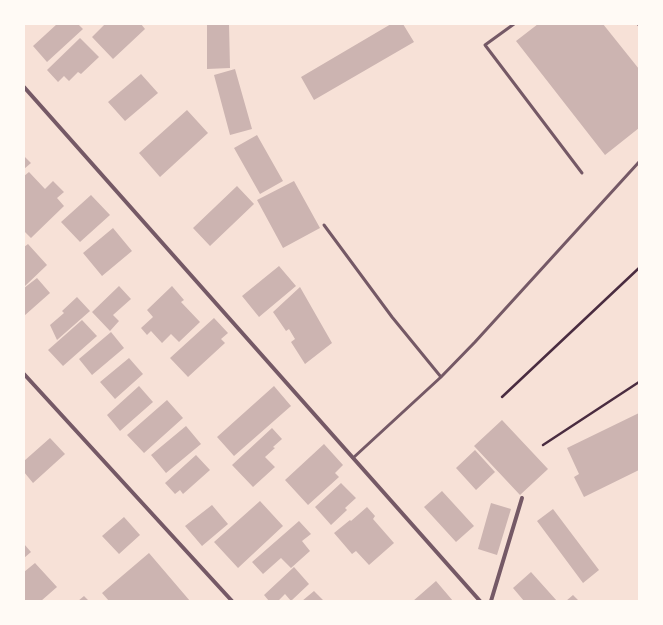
<!DOCTYPE html>
<style>
body{margin:0}
#map{position:relative;width:663px;height:625px;overflow:hidden;background:#f7e1d7;font-family:"Titillium Web",sans-serif}
canvas{display:block}
.frame{position:absolute;inset:0;border:25px solid #fffaf5;pointer-events:none}
</style>
<div id="map">
<canvas width="663" height="625"></canvas>
<div class="frame"></div>
</div>
<script>
const c = document.querySelector('canvas').getContext('2d');
c.lineJoin = 'round';
function fillPath(path, color) {
  c.fillStyle = color;
  c.fill(path, 'evenodd');
}
function shape(rows) {
  const path = new Path2D();
  for (const r of rows) {
    path.moveTo(r[0], r[1]);
    for (let i = 2; i < r.length; i += 2) path.lineTo(r[i], r[i + 1]);
  }
  return path;
}
function stroke(path, color, width, dash) {
  c.strokeStyle = color;
  c.lineWidth = width;
  c.lineCap = dash ? 'butt' : 'round';
  c.setLineDash(dash || []);
  c.stroke(path);
}
const building = shape([
 [57,24,78,24,83,29,47,62,33,46],
 [105,24,141,24,145,29,113,59,92,37],
 [207,24,229,24,230,68,207,69],
 [391,24,403,24,414,42,314,100,301,77],
 [538,24,603,24,639,69,639,128,605,155,516,41],
 [80,38,99,57,81,74,78,72,69,81,64,76,58,82,47,70],
 [235,69,252,129,230,135,214,75],
 [141,74,158,93,125,121,108,102],
 [187,110,208,133,160,177,139,153],
 [257,135,283,181,260,194,234,148],
 [24,156,31,163,24,169],
 [29,172,45,189,53,181,64,192,57,198,64,206,31,238,24,231,24,176],
 [294,181,320,228,283,248,257,200],
 [237,186,254,204,210,246,193,228],
 [91,195,110,215,80,242,61,222],
 [113,228,132,251,102,276,83,253],
 [28,244,47,265,24,287,24,268,25,266,24,265,24,247],
 [279,266,296,286,259,317,242,296],
 [37,278,50,293,24,316,24,288],
 [119,286,131,299,113,315,119,321,110,331,92,312],
 [172,286,184,300,181,302,200,322,179,342,171,334,162,343,151,331,147,335,141,328,153,317,147,310],
 [300,287,332,343,305,364,291,342,295,339,289,329,286,331,273,312],
 [77,297,90,311,57,340,50,325,64,313,62,311],
 [214,318,228,333,221,339,225,343,188,377,170,358],
 [82,320,97,336,63,366,48,350],
 [111,332,124,348,92,375,79,359],
 [129,358,143,374,115,399,100,382],
 [139,386,153,402,120,431,107,415],
 [274,386,291,406,234,456,217,437],
 [167,400,183,418,144,453,127,435],
 [639,413,639,470,584,497,574,477,579,474,567,448],
 [502,420,548,469,520,495,474,446],
 [186,426,201,444,166,473,151,455],
 [272,428,282,439,273,447,275,448,265,457,275,467,253,487,232,465],
 [50,438,65,454,33,483,24,472,24,461],
 [324,444,343,465,335,473,339,477,308,505,285,480],
 [475,450,495,472,476,490,456,468],
 [196,455,210,470,183,494,180,490,175,494,165,483],
 [341,483,356,498,345,508,347,510,331,525,315,507],
 [442,491,474,526,456,542,424,507],
 [260,501,283,526,238,568,214,542],
 [491,503,511,509,497,555,478,549],
 [212,505,228,524,202,546,185,526],
 [367,507,375,516,373,519,394,543,369,565,356,551,352,554,334,533,350,520,351,521],
 [553,509,599,570,583,583,537,521],
 [124,517,140,535,119,554,102,536],
 [299,521,311,534,302,541,310,551,291,568,281,558,263,574,252,562],
 [24,544,31,552,24,558],
 [149,553,190,601,109,601,102,593],
 [35,563,57,587,41,601,24,601,24,572],
 [294,567,309,584,291,601,285,594,278,601,269,601,264,595],
 [531,572,557,601,524,601,513,588],
 [436,581,453,601,413,601],
 [314,591,324,601,302,601],
 [573,595,579,601,566,601],
 [84,596,89,601,78,601]
]);
const path = shape([
 [502,397,639,268],
 [543,445,639,382]
]);
const service = shape([
 [514,24,485,45,582,173],
 [638,24,639,25],
 [324,225,392,317,441,377],
 [353,458,441,377,475,342,639,162]
]);
const minor = shape([
 [24,87,480,601],
 [24,374,232,601],
 [491,601,522,498]
]);
fillPath(building, '#ccb4b1');
stroke(path, '#4a2c40', 2.5);
stroke(service, '#755966', 3);
stroke(minor, '#755966', 4);
</script>
